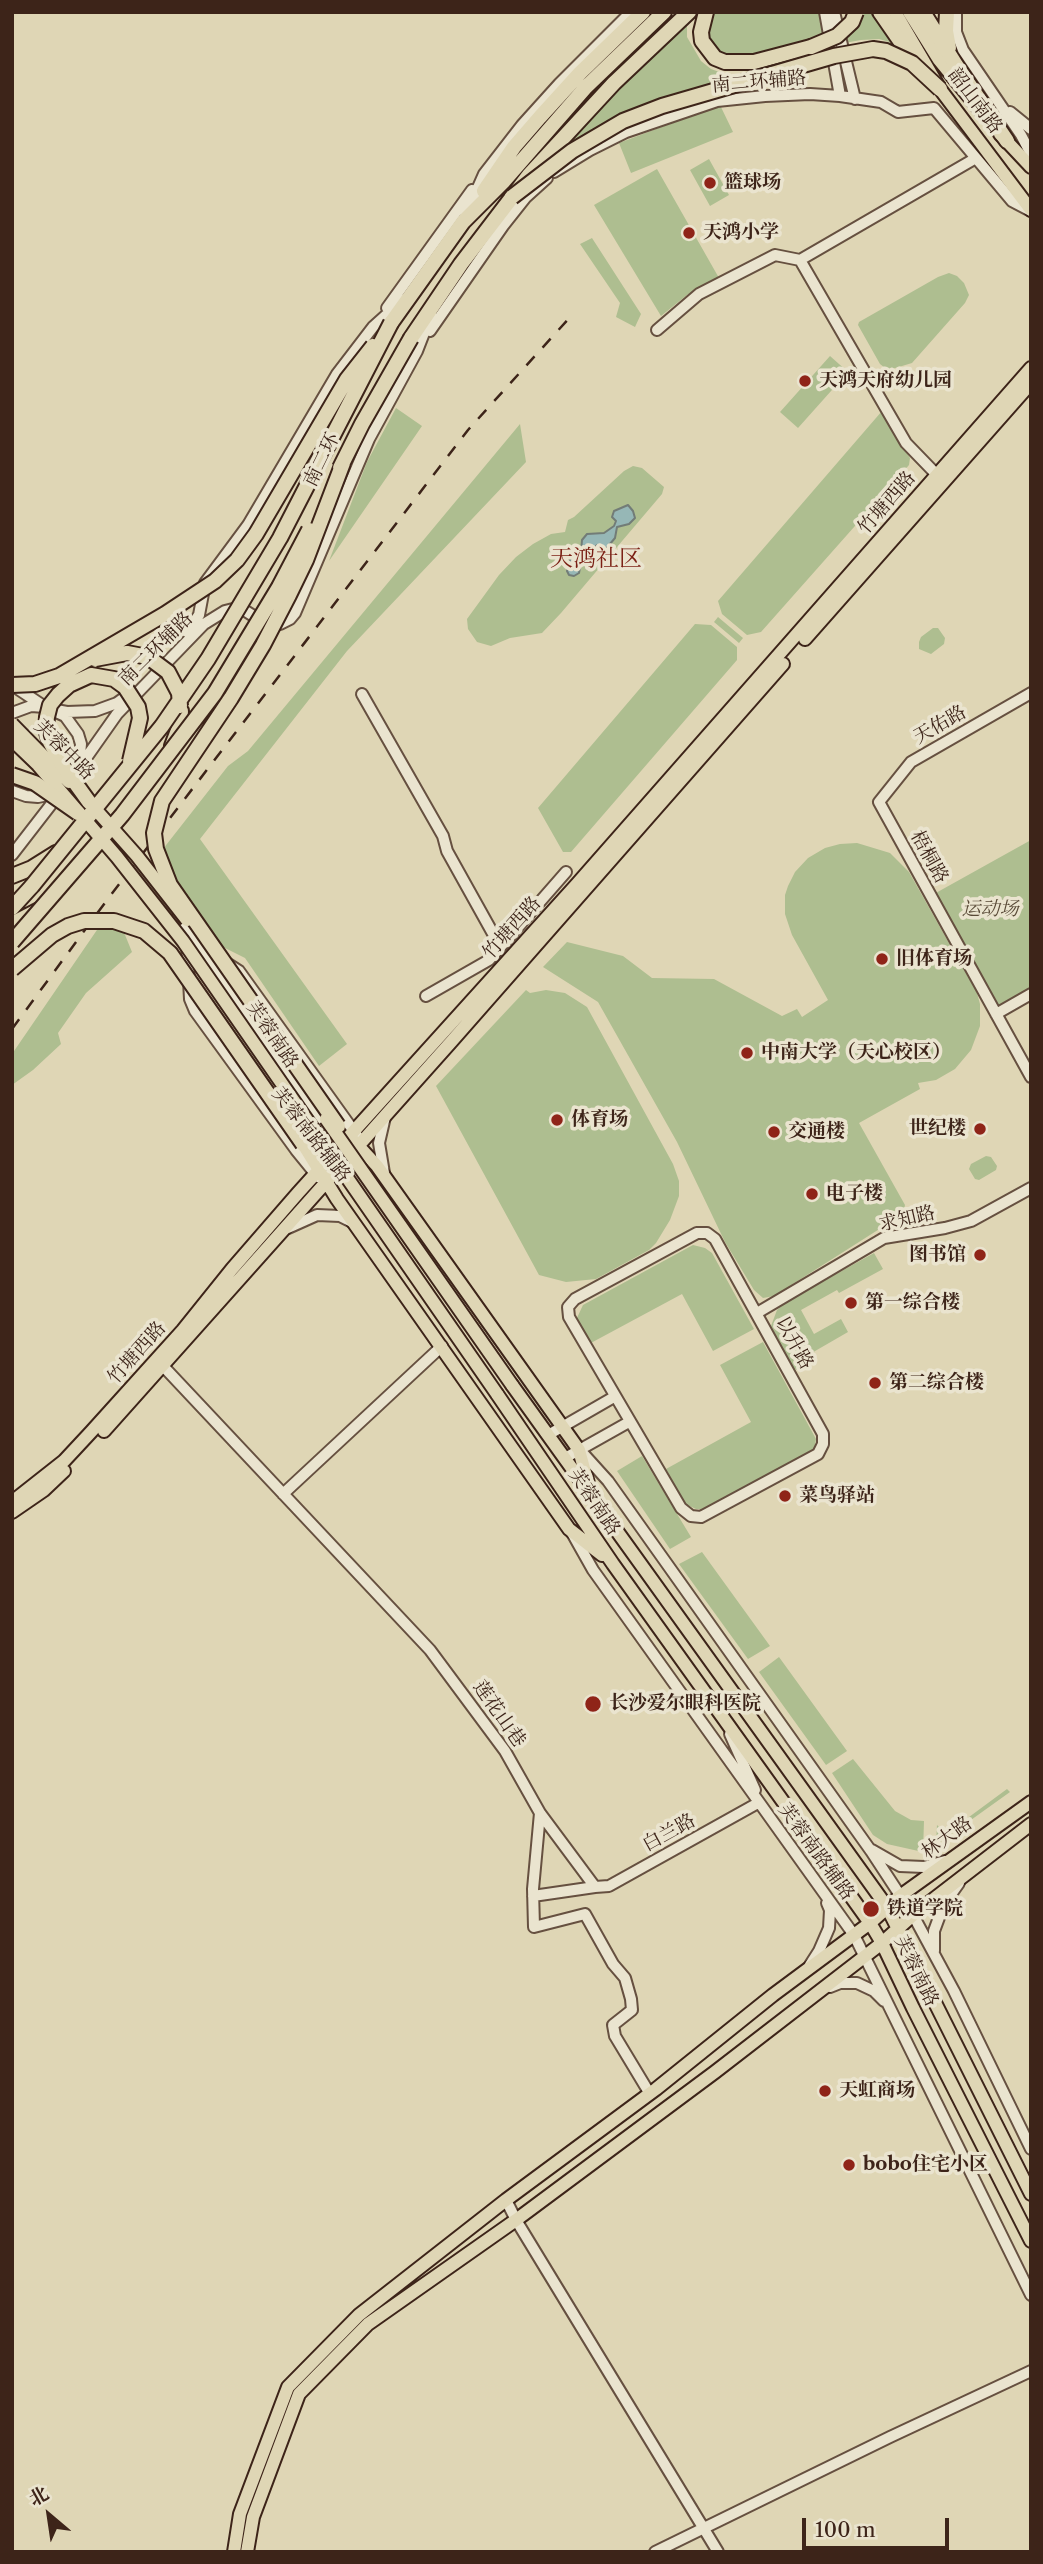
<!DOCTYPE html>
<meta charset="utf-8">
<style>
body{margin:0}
#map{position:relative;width:1043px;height:2564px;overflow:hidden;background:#dfd6b5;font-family:"Libre Caslon Text","Noto Serif SC",serif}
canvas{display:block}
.frame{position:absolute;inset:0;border:14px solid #3d2419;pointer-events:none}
.north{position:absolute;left:14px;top:2480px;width:70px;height:70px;-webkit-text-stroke:5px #eae4cf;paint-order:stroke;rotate:331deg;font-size:19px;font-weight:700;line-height:28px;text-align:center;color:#3d2419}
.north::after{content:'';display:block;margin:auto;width:24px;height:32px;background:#3d2419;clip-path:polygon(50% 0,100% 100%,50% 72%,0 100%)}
.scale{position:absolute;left:802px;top:2518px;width:147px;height:32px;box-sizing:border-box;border:4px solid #3d2419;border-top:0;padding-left:9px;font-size:21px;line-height:24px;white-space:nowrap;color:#3d2419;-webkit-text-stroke:5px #eae4cf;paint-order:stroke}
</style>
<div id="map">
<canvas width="1043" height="2564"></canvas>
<div class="frame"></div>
<div class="north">北</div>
<div class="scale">100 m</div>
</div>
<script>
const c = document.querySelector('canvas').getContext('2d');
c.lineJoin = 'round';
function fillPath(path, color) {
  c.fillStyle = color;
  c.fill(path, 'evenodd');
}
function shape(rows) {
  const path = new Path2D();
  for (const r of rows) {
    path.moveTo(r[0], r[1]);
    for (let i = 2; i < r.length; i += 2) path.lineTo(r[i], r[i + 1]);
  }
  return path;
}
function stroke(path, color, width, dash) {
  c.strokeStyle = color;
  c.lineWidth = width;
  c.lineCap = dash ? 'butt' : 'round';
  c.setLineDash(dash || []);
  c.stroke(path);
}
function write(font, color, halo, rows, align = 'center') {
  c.font = font + ' "Libre Caslon Text","Noto Serif SC",serif';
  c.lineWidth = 7;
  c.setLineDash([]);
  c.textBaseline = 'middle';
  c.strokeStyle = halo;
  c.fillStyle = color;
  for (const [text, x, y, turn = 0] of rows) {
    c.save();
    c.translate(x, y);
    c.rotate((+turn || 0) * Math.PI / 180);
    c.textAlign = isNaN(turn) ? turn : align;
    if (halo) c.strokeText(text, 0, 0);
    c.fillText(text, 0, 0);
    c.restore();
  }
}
const green = shape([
 [711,12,820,12,826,37,749,60,719,56,705,39],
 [865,12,874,12,893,43,879,39,861,40,839,44,852,33],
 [687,25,687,37,701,61,711,69,725,74,745,76,624,114,566,147,611,97],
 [720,105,733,132,631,173,619,143],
 [709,159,729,195,710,206,690,170],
 [657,169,719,278,687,295,661,316,594,205],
 [592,238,641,314,635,327,616,317,620,303,580,244],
 [949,273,957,276,964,283,969,295,965,303,912,363,892,369,885,368,880,364,858,325,859,322,938,277],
 [830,356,848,372,798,428,780,412],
 [396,408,422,426,329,561,367,462],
 [882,411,910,458,909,465,761,632,747,635,722,614,718,601],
 [520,424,526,462,347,651,200,839,347,1044,319,1066,245,958,219,945,179,889,168,867,163,849,228,766,248,751],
 [633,466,642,468,664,487,662,494,561,613,542,633,510,638,491,646,477,642,468,629,467,619,499,575,516,557,533,544,551,534,565,532,568,520,574,517,624,471],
 [718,617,743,638,739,643,714,622],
 [695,624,711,625,737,647,737,660,571,852,563,852,538,808],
 [933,628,938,628,945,638,944,644,931,654,919,649,919,642,921,637],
 [1031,840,1031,988,998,1007,934,894],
 [857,843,890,853,909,872,977,993,980,1004,980,1026,971,1050,955,1069,936,1080,918,1083,920,1089,859,1123,905,1205,903,1214,774,1296,763,1298,754,1290,725,1242,677,1142,598,1002,543,967,567,942,623,956,652,978,714,979,782,1016,797,1009,802,1017,828,1000,792,935,785,914,785,895,788,886,795,872,808,858,825,848,840,844],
 [99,927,123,930,132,952,86,993,58,1033,61,1044,33,1070,12,1085,12,1054],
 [526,990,530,993,546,990,565,993,587,1007,673,1164,679,1181,679,1196,670,1220,656,1243,649,1250,596,1279,566,1282,539,1275,436,1086],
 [986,1156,991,1157,997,1166,996,1170,979,1180,975,1179,969,1169,971,1164],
 [693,1245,705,1248,712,1253,754,1329,713,1351,682,1294,589,1344,576,1320,583,1305],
 [874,1253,883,1269,839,1293,837,1290,801,1310,814,1334,841,1319,848,1332,803,1358,807,1365,797,1370,793,1368,771,1326,777,1310,784,1303],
 [763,1342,816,1439,814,1451,708,1509,696,1509,685,1504,666,1469,751,1422,720,1365],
 [642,1456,691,1537,670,1549,617,1471],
 [702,1552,770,1646,748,1659,679,1564],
 [779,1657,847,1751,826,1765,759,1672],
 [853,1759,895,1811,911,1820,924,1821,923,1852,887,1844,873,1835,832,1773],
 [1007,1789,1010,1792,936,1845,937,1825,946,1834]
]);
const water = shape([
 [628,505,633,511,635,518,629,524,617,527,615,538,604,551,597,545,581,562,579,573,574,576,569,575,567,571,570,559,581,552,582,540,587,534,604,533,614,526,616,521,612,517,614,511,628,505]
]);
const minor = shape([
 [825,12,840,96],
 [834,12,855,99],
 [956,12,956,32,963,50,1021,135,1031,154],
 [1010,112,1031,129],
 [554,172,590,150,626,132,717,101,765,96,810,94,840,96,881,102,898,112,934,108,1012,201,1031,211],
 [465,217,484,174,522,125,559,84,631,12],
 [800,260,976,158],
 [387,308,472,190],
 [657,330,699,294,775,255,800,260,906,443,937,475],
 [430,331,503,226,526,197,547,178],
 [187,632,199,615,205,583,248,525,337,374,373,327,403,300],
 [12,685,42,705],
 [1031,693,911,762,879,802,1031,1077],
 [362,694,443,836,447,851,496,939,502,945],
 [56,710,67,712,95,711,117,703,128,695],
 [12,713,31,706,45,707,65,716,78,734,81,744,79,764],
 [74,783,74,775,117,714,204,624,225,611,233,609,244,610,263,622,280,624,290,619,295,613,369,439,417,351,431,315],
 [12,791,26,796,38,797,53,794],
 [12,855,60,793],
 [178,916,200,946,239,971,358,1137],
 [187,944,190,999,195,1011,296,1150,318,1177],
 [204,952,327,1128],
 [426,996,489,960,566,872],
 [996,1014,1031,994],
 [384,1173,379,1143,385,1117],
 [288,1228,317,1215,340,1216,354,1223],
 [697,1233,707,1233,715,1239,823,1434,823,1444,818,1454,701,1517,691,1516,681,1508,569,1317,568,1307,575,1299,697,1233],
 [757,1313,884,1238,945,1228,971,1221,1031,1188],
 [163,1366,430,1650,505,1751,540,1813,595,1887,533,1896],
 [548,1435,614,1397],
 [580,1450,608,1481,871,1851,913,1915,954,1991,1031,2149],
 [565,1458,629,1422],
 [283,1494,442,1346],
 [571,1531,593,1570,854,1935,1031,2295],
 [730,1734,755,1790],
 [540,1813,533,1889,534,1927,585,1914,613,1964,625,1978,631,1999,632,2010,613,2025,615,2036,650,2094],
 [872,1850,900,1866,924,1867,945,1861],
 [595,1887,609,1886,758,1803],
 [934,1951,934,1931,944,1904,959,1883],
 [810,1965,819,1951,829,1928,830,1910,827,1903],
 [830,1987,840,1983,857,1983,874,1991,884,2001],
 [506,2200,516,2220,718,2552],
 [655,2552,890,2437,1031,2371]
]);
const major = shape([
 [895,12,940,89,1031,210],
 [909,12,939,60,984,115],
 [1000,134,1031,167],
 [805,639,1031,383],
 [353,1140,377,1166,579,1450,589,1487],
 [303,1144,337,1199,569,1529,602,1555],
 [512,1385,887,1907,1031,2194],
 [497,1394,613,1564,870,1923,882,1943,913,2008,1031,2241],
 [104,1431,451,1042,783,664],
 [12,1502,64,1461,91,1432,183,1330,232,1269,298,1193,577,884,1031,368],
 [12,1512,44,1490,64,1471],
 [234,2552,240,2514,288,2387,359,2315,506,2200,656,2089,773,1995,870,1923,900,1896,1031,1802],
 [247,2552,253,2517,299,2394,368,2324,516,2220,715,2072,882,1943,913,1915,1031,1824]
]);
const highway = shape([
 [706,12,701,32,702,41,715,58,725,62,754,62,811,47],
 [880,12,907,51,921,67],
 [923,12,956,65,1007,141],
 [947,12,946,31,949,48],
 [484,191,514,147,540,117,580,73,643,12],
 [391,323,463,222,504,181,586,87,664,12],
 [411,338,461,264,529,175,614,83,689,12],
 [172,746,180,725,181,711],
 [12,876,32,868,56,853],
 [12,908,32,886],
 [12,924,39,910]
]);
const rail = shape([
 [12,1029,107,900,468,430,572,315]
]);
const majorBridge = shape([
 [12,724,69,782],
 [12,740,38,765,117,857,183,941,497,1394],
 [89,802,137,856,187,920],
 [326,1119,512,1385]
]);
const highwayBridge = shape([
 [811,47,837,36,852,22,856,12],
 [512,197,572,151,623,121,662,106,834,56,873,49,886,51,912,63,940,89],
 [340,468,362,424,411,338],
 [95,659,127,653,148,657,168,672,179,693,180,706],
 [12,685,35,684,59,676,165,614,215,581,237,560,256,534,347,379,373,346],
 [12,775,35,783,78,813],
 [89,802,63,766,50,742,46,729,47,717,50,705,58,695,69,685,91,675,114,679,125,687,138,707,140,718,130,761],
 [32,886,162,726,208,659,280,538,391,323],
 [12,942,122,815,215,693,279,587,309,530],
 [12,969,52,935,68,926,84,921,114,921,144,931,170,953,303,1144],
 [338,1126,170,885,156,849,154,833,162,801,231,698,263,645,289,595,306,560,343,463]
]);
const markers = [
 [710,183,7,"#8f2418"],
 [689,233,7,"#8f2418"],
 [805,381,7,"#8f2418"],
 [882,959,7,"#8f2418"],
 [747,1053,7,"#8f2418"],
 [557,1120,7,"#8f2418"],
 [980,1129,7,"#8f2418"],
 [774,1132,7,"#8f2418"],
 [812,1194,7,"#8f2418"],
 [980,1255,7,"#8f2418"],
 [851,1303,7,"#8f2418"],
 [875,1383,7,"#8f2418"],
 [785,1496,7,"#8f2418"],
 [593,1704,9,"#8f2418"],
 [871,1909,9,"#8f2418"],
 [825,2091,7,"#8f2418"],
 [849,2165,7,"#8f2418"]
];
const streetNames = [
 ["南二环辅路",759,82,-5],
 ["韶山南路",975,101,53],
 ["南二环",322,460,-64],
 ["竹塘西路",887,503,-49],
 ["南二环辅路",156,649,-45],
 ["天佑路",940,725,-30],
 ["芙蓉中路",64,750,45],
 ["梧桐路",929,857,61],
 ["竹塘西路",512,928,-48],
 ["芙蓉南路",272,1035,56],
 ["芙蓉南路辅路",311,1135,52],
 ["求知路",907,1219,-13],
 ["以升路",794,1343,61],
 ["竹塘西路",137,1353,-48],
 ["芙蓉南路",594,1502,56],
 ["莲花山巷",499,1714,55],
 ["白兰路",669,1833,-29],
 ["林大路",947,1838,-36],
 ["芙蓉南路辅路",816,1852,54],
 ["芙蓉南路",916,1971,64]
];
const poiNames = [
 ["篮球场",724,183],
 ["天鸿小学",703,233],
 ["天鸿天府幼儿园",819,381],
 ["旧体育场",896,959],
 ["中南大学（天心校区）",761,1053],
 ["体育场",571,1120],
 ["世纪楼",966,1129,"right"],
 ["交通楼",788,1132],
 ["电子楼",826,1194],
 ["图书馆",966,1255,"right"],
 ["第一综合楼",865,1303],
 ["第二综合楼",889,1383],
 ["菜鸟驿站",799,1496],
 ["长沙爱尔眼科医院",609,1704],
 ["铁道学院",887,1909],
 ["天虹商场",839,2091],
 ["bobo住宅小区",863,2165]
];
const parkNames = [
 ["运动场",990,910]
];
const quarterNames = [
 ["天鸿社区",596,559]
];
fillPath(green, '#aebe90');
fillPath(water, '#96b7b6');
stroke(water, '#727c77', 2);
stroke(minor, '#665040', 14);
stroke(major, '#3d2419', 16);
stroke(highway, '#3d2419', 18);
stroke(minor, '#eae4cf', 10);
stroke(major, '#dfd6b5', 12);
stroke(highway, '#dfd6b5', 14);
stroke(rail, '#3d2419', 2.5, [12, 12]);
stroke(majorBridge, '#3d2419', 16, []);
stroke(highwayBridge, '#3d2419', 18, []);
stroke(majorBridge, '#dfd6b5', 12);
stroke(highwayBridge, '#dfd6b5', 14);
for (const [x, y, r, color] of markers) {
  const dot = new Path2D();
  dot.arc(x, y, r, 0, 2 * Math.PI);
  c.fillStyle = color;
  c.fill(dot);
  stroke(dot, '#eae4cf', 2.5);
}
write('19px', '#3d2419', '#eae4cf', streetNames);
write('bold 19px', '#3d2419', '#eae4cf', poiNames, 'left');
write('italic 19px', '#594a37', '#eae4cf', parkNames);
write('23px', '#7a1f14', '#eae4cf', quarterNames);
</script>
